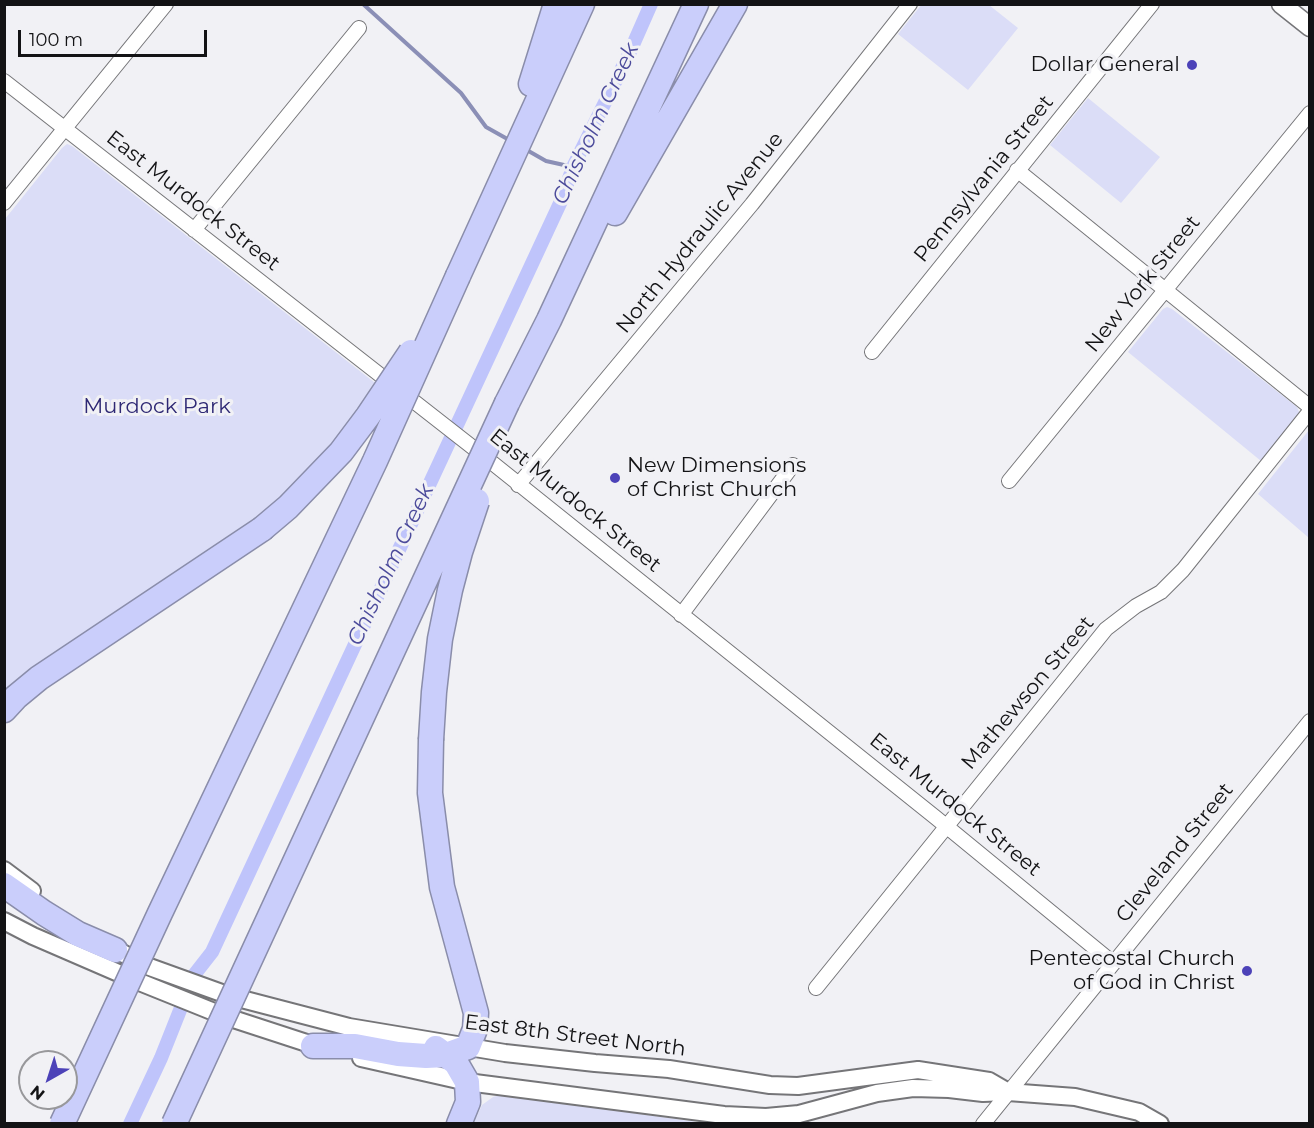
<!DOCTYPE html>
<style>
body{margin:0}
#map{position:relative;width:1314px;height:1128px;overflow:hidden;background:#f1f1f5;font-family:Montserrat,sans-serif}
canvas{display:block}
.frame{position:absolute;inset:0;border:6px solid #131315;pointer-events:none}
.north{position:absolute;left:18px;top:1050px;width:60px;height:60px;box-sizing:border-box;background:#f1f1f5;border:2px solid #98989b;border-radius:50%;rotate:219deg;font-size:16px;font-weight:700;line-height:24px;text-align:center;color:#131315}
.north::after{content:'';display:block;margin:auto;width:21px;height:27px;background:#4c42b8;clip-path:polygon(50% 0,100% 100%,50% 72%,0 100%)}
.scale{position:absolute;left:18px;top:30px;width:189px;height:27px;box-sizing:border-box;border:3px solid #131315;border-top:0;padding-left:8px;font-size:18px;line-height:21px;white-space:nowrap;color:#131315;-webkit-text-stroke:4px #f1f1f5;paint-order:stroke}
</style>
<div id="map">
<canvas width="1314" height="1128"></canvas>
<div class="frame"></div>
<div class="north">N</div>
<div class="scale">100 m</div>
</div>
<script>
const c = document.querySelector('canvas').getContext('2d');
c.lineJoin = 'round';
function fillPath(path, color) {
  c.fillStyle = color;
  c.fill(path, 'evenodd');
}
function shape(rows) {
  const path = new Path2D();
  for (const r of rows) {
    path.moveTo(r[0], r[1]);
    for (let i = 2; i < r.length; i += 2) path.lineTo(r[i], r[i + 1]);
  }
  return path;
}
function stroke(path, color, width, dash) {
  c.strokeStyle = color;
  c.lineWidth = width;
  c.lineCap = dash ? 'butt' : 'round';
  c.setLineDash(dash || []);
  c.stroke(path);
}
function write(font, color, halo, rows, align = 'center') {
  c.font = font + ' Montserrat,sans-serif';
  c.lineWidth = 6;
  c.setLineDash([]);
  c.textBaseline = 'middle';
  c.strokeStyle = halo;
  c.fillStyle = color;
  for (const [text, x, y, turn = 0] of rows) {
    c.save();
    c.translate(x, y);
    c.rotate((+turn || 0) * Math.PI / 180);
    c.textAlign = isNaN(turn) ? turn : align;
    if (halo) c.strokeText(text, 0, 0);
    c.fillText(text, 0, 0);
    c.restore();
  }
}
const green = shape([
 [922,4,989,5,1018,28,968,90,898,34],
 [1088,98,1160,157,1121,203,1050,145],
 [67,144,72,146,379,386,372,397,286,498,5,699,5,219,62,148],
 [1167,307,1172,309,1297,407,1299,412,1298,416,1261,461,1128,352,1163,309],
 [1309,430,1309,538,1258,494],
 [503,1094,703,1123,473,1124,482,1105,493,1097]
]);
const stream = shape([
 [363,4,461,93,486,127,511,141],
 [525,149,546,161,573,167]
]);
const canal = shape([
 [130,1124,161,1058,194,975,212,952,562,199,573,167,629,54,651,4]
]);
const minor = shape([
 [4,81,485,457,935,817,1113,963],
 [1017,170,1310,407],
 [4,203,166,4],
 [194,230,359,28],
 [872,352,1152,4],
 [1009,481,1310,113],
 [518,485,752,204,910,4],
 [681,615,793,465],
 [816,988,1106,629,1136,606,1161,592,1183,570,1310,411],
 [983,1124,1310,721]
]);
const tertiary = shape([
 [4,870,32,891],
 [4,921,33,936,137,981,224,1016,322,1048],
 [106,944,144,965,230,996,349,1027,505,1053,595,1063,669,1069,770,1085,798,1086,918,1070,989,1081,1008,1092],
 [361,1058,467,1082,724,1115,766,1117,799,1114,877,1093,913,1088,949,1089,983,1093,1008,1092,1075,1097,1139,1112,1160,1124]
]);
const secondary = shape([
 [1281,4,1310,27]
]);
const motorway = shape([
 [531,84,556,4],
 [615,213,735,4],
 [458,276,582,4],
 [507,403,549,320,696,4],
 [4,710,16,697,39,678,262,529],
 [4,885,44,913,78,934,115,950],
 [313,1046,355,1046,398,1054,426,1056,446,1055,468,1047,475,1029,476,1013,442,887,430,793,431,740],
 [436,1048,456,1063,467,1082,468,1102,459,1124]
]);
const motorwayBridge = shape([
 [262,529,288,507,341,452,368,416,411,352],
 [431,740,434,692,440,639,450,590,460,552,477,501],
 [62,1124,160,913,375,461,458,276],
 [174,1124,507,403]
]);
const markers = [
 [1192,65,6,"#4c42b8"],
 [615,478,6,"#4c42b8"],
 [1247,971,6,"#4c42b8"]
];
const poiNames = [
 ["Dollar General",1180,65],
 ["New Dimensions",627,466,"left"],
 ["of Christ Church",627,490,"left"],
 ["Pentecostal Church",1235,959],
 ["of God in Christ",1235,983]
];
const streetNames = [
 ["Pennsylvania Street",984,179,-51],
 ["East Murdock Street",193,201,38],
 ["North Hydraulic Avenue",700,233,-51],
 ["New York Street",1143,284,-51],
 ["East Murdock Street",575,501,39],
 ["Mathewson Street",1028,693,-50],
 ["East Murdock Street",955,805,39],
 ["Cleveland Street",1175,853,-51],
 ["East 8th Street North",575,1036,7]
];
const parkNames = [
 ["Murdock Park",157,407]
];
const waterNames = [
 ["Chisholm Creek",596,124,-65],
 ["Chisholm Creek",391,565,-65]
];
fillPath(green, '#dbddf7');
stroke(stream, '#8b8fb6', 4);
stroke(canal, '#bfc4fb', 14);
stroke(minor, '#757578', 16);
stroke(tertiary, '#757578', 20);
stroke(secondary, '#757578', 21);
stroke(motorway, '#8a8daa', 27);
stroke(minor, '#fff', 14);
stroke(tertiary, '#fff', 16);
stroke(secondary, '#fff', 18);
stroke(motorway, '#cacefb', 24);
stroke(motorwayBridge, '#8a8daa', 27, []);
stroke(motorwayBridge, '#cacefb', 24);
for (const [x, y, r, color] of markers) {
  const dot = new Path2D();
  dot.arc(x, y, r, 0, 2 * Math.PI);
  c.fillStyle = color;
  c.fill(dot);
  stroke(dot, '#f1f1f5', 2);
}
write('21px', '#131315', '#f1f1f5', poiNames, 'right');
write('21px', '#131315', '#f1f1f5', streetNames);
write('21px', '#2e2874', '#f1f1f5', parkNames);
write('italic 22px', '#4c4b9b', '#f1f1f5', waterNames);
</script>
